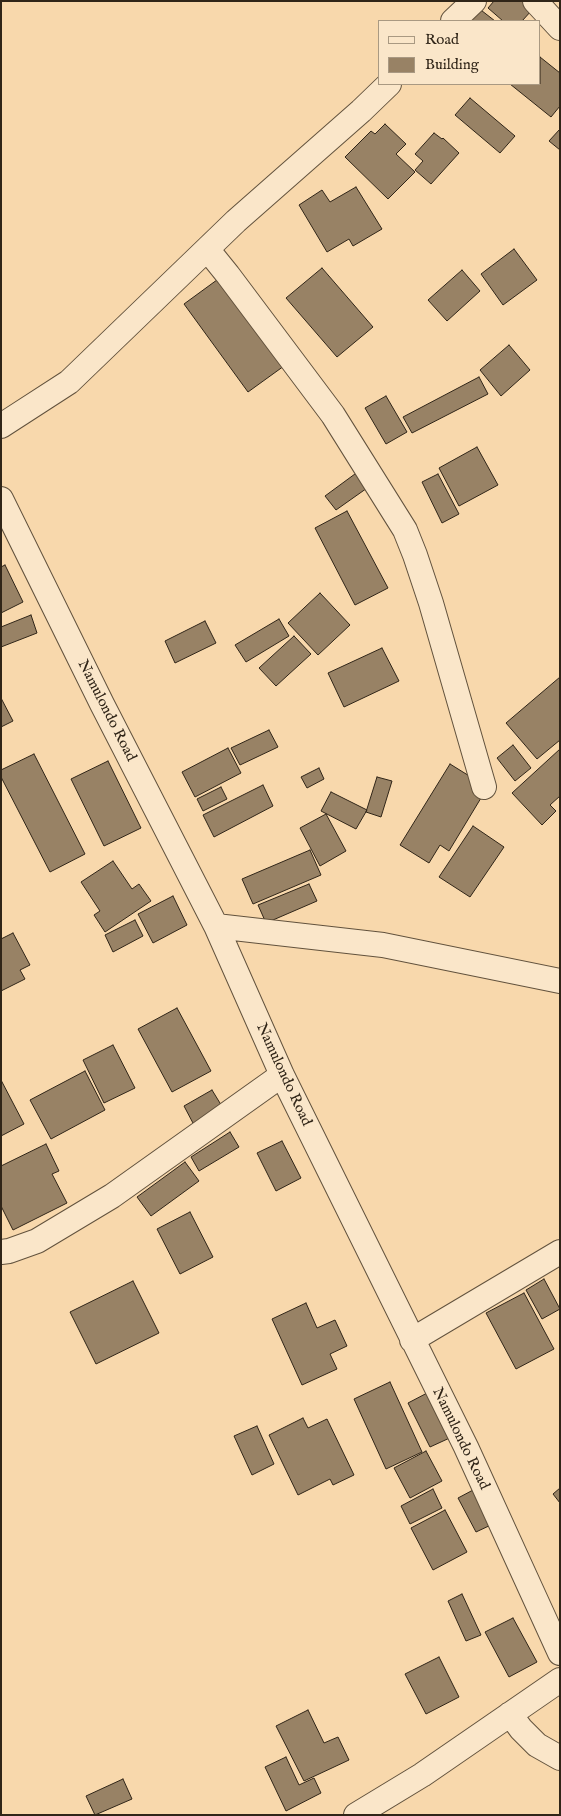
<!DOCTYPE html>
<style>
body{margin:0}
#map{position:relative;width:561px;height:1816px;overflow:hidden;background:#f8d8ac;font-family:"IM FELL English",serif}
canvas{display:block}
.frame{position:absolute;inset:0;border:2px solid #302518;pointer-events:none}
.legend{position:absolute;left:378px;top:20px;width:162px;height:65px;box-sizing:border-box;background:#fae6c9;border:1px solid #a99982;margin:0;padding:6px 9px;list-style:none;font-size:15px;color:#302518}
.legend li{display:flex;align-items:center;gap:10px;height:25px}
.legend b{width:25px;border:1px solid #a99982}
</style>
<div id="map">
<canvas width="561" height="1816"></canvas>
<div class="frame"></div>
<ul class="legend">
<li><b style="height:6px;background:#fae6c9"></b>Road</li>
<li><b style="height:14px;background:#988265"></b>Building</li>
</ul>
</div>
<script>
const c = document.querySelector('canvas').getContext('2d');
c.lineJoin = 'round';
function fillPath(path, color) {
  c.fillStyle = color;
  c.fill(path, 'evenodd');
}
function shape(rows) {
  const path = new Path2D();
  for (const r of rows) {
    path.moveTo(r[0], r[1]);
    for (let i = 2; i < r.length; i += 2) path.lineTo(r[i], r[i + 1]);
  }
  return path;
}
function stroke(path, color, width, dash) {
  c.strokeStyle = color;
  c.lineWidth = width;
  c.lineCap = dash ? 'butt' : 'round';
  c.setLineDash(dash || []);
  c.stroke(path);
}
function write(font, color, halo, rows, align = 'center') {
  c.font = font + ' "IM FELL English",serif';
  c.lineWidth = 4;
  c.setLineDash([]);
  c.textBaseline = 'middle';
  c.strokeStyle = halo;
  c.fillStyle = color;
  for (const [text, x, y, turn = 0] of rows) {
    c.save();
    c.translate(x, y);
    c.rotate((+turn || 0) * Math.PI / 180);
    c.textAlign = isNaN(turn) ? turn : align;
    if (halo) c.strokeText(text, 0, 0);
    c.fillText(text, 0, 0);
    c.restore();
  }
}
const building = shape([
 [494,1,523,1,532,10,522,21,503,21,488,8,494,1],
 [477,7,495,21,465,21,477,7],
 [540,57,560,73,560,106,551,117,510,84,540,84,540,57],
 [470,98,515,136,500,153,455,115,470,98],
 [385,124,406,144,396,154,415,172,388,199,345,157,371,131,375,134,385,124],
 [560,129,560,150,549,141,560,129],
 [434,133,442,139,443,138,459,153,431,184,415,170,423,161,415,154,434,133],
 [356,187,382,229,353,246,349,239,327,252,299,205,322,190,330,202,356,187],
 [514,249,537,280,503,305,481,274,514,249],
 [322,268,373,327,337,357,286,298,322,268],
 [462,270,480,291,447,321,428,300,462,270],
 [221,277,284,366,248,392,184,304,221,277],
 [509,345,530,370,501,396,480,370,509,345],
 [479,377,488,394,412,433,403,417,479,377],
 [386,396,407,432,386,444,365,408,386,396],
 [477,447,498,485,459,506,439,468,477,447],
 [359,471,370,486,336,510,325,496,359,471],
 [438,474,459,514,442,523,422,482,438,474],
 [347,511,388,588,355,605,315,528,347,511],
 [5,565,23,602,1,613,1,567,5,565],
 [320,593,350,625,318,655,288,623,320,593],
 [31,615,37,633,1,647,1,627,31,615],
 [279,619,289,636,246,662,235,645,279,619],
 [205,621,216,643,175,663,165,641,205,621],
 [294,636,311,654,276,686,259,668,294,636],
 [382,648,399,681,344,707,328,673,382,648],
 [560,677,560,740,537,759,506,723,560,677],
 [1,698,13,721,1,727,1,698],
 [269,730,278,747,240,765,231,748,269,730],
 [513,745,531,768,515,781,497,758,513,745],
 [228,748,241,773,195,797,182,772,228,748],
 [560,749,560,796,550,805,556,811,542,825,512,793,560,749],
 [34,754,85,854,50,872,1,777,1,770,34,754],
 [108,761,141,828,104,846,71,779,108,761],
 [450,764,479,782,473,793,481,798,449,851,440,845,429,863,400,845,450,764],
 [319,768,324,779,307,788,301,777,319,768],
 [377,777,392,781,381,817,366,812,377,777],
 [263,785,273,806,214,837,203,815,263,785],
 [221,787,227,799,203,811,197,799,221,787],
 [331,792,367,810,356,829,321,811,331,792],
 [326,814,346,851,320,866,300,828,326,814],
 [473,826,504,847,470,897,439,877,473,826],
 [310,850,321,875,253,904,242,879,310,850],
 [113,861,132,889,139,884,151,901,105,932,94,915,100,911,81,882,113,861],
 [309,884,317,901,266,923,258,905,309,884],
 [173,896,187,925,153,943,138,914,173,896],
 [135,920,143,936,113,952,105,935,135,920],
 [13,933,30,965,20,970,25,979,1,991,1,939,13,933],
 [177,1008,211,1071,172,1092,138,1029,177,1008],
 [113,1045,135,1088,104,1103,83,1060,113,1045],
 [85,1071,105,1110,51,1139,30,1100,85,1071],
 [1,1080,24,1124,1,1136,1,1080],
 [212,1090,223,1108,194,1125,184,1106,212,1090],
 [230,1132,239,1147,199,1171,191,1157,230,1132],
 [282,1141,301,1178,276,1191,257,1153,282,1141],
 [46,1144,59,1171,52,1174,67,1203,13,1230,1,1206,1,1166,46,1144],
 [185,1162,199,1181,151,1216,137,1197,185,1162],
 [190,1212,213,1257,180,1274,157,1229,190,1212],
 [544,1279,560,1309,542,1319,526,1290,544,1279],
 [133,1281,159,1333,96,1364,70,1312,133,1281],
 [524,1293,554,1349,516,1369,486,1313,524,1293],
 [306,1303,317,1328,335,1320,347,1346,330,1354,337,1369,302,1385,272,1319,306,1303],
 [390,1382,422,1452,386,1469,354,1399,390,1382],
 [431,1391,454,1436,430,1447,408,1403,431,1391],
 [303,1418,308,1428,327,1419,354,1475,333,1485,330,1479,298,1495,269,1435,303,1418],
 [257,1426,274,1464,252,1475,234,1436,257,1426],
 [426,1451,442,1481,410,1498,394,1468,426,1451],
 [560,1488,560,1503,553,1494,560,1488],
 [433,1489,442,1508,410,1524,401,1506,433,1489],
 [475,1489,493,1524,476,1532,458,1498,475,1489],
 [445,1510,467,1552,433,1570,411,1528,445,1510],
 [462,1594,481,1635,466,1641,448,1601,462,1594],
 [513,1618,537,1662,509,1677,485,1632,513,1618],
 [439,1657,459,1697,426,1714,405,1674,439,1657],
 [308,1710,324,1743,338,1737,349,1760,304,1781,276,1726,308,1710],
 [286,1757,299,1785,314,1778,321,1793,286,1811,265,1767,286,1757],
 [123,1779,132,1799,95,1815,86,1796,123,1779]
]);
const minor = shape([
 [535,1,560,28],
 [453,21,474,1],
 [207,249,236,221,361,111,389,84],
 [1,426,69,382,207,249,228,275,333,415,405,530,415,555,431,603,484,787],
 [1,499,102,704,216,926,282,1075,466,1447,560,1653],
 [216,926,383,945,560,981],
 [1,1252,9,1251,37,1241,112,1196,282,1075],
 [412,1340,560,1252],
 [510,1714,521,1729,537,1745,560,1758],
 [356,1815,422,1775,560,1680]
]);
const streetNames = [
 ["Namulondo Road",106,711,63],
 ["Namulondo Road",283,1075,65],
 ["Namulondo Road",460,1439,64]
];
fillPath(building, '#988265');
stroke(building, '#302518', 1);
stroke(minor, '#62523d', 26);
stroke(minor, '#fae6c9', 24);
write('15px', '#302518', '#fae6c9', streetNames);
</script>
